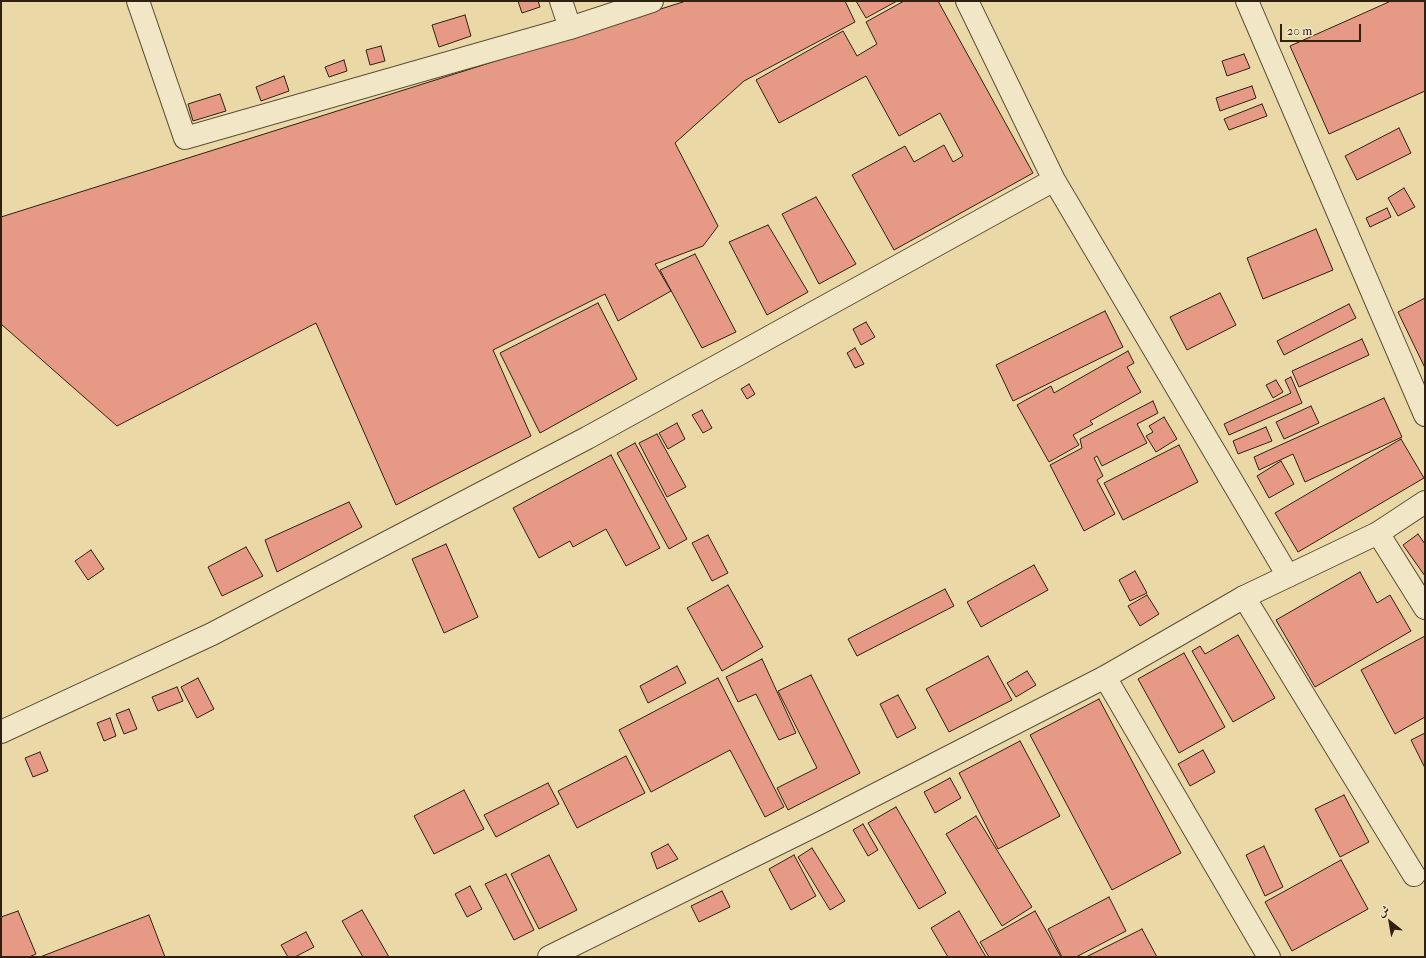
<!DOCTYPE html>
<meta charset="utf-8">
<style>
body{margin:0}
#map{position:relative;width:1426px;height:958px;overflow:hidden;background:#ead9a7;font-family:"IM FELL French Canon",Amiri,serif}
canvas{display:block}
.frame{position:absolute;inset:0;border:2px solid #2f2012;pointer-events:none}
.north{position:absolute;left:1370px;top:902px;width:40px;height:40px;-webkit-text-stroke:3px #f1e6c6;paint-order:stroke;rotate:329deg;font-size:11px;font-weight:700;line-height:16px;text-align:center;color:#2f2012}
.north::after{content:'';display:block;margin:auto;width:14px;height:18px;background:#2f2012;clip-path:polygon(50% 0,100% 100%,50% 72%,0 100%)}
.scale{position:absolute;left:1280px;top:24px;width:81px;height:18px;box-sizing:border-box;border:2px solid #2f2012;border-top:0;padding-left:5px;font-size:12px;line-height:14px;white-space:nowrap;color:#2f2012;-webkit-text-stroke:3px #f1e6c6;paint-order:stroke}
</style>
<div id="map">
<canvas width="1426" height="958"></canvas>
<div class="frame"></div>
<div class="north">ش</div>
<div class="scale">20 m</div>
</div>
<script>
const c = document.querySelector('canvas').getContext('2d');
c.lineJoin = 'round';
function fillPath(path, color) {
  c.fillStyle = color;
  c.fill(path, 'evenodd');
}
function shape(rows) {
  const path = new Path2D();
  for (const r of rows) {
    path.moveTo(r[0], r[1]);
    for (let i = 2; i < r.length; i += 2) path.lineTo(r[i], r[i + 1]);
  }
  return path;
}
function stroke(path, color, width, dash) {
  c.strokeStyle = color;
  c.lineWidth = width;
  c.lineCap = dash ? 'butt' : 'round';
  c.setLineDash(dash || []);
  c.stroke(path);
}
const building = shape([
 [518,1,538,1,540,7,522,13,518,1],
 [686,1,845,1,855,22,744,81,675,143,718,226,703,246,655,264,671,291,618,321,605,294,493,350,531,436,396,505,316,323,117,426,1,324,1,217,686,1],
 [856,1,897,1,866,18,856,1],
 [904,1,938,1,1033,173,894,250,852,175,905,146,914,162,944,145,953,162,963,156,940,113,899,136,866,76,779,123,756,80,843,31,857,56,877,44,866,22,904,1],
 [1391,1,1425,1,1425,91,1329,134,1290,46,1391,1],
 [465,15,471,36,439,47,432,25,465,15],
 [381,46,385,61,370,65,366,50,381,46],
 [1244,54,1250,68,1227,76,1222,61,1244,54],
 [344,60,347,71,329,77,325,67,344,60],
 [284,76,289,91,261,101,256,87,284,76],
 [1252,86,1256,98,1220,111,1216,98,1252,86],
 [220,94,226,111,193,121,188,104,220,94],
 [1262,104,1267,116,1229,130,1224,119,1262,104],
 [1399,128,1411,153,1357,180,1345,156,1399,128],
 [1404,188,1415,207,1398,216,1388,198,1404,188],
 [816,197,856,264,819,284,782,214,816,197],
 [1387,208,1391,217,1370,227,1366,218,1387,208],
 [768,225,808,292,767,315,729,242,768,225],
 [1316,229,1333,270,1263,299,1247,258,1316,229],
 [695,254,736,332,702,348,660,270,695,254],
 [1220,293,1236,325,1187,350,1170,317,1220,293],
 [1425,298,1425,368,1398,312,1425,298],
 [598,303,637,379,540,433,500,353,598,303],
 [1349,304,1356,318,1284,355,1277,341,1349,304],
 [1105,311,1123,347,1013,401,996,365,1105,311],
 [866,322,875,337,861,345,853,329,866,322],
 [1362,339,1369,355,1299,387,1292,371,1362,339],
 [855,348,864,364,855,368,847,353,855,348],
 [1128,351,1134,363,1127,367,1141,392,1090,421,1093,424,1073,435,1079,445,1049,462,1017,405,1051,386,1054,393,1128,351],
 [1291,377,1302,403,1229,435,1224,424,1291,393,1285,380,1291,377],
 [1276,380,1283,392,1273,398,1266,385,1276,380],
 [749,384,755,394,747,399,741,389,749,384],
 [1384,398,1402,437,1305,482,1293,454,1259,470,1254,457,1384,398],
 [1153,401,1158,413,1137,424,1147,443,1102,466,1097,456,1094,458,1103,476,1097,480,1115,514,1084,531,1050,465,1082,448,1080,439,1153,401],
 [1311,406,1319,423,1284,439,1276,422,1311,406],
 [702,410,712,428,703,433,692,415,702,410],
 [1164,417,1177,439,1156,452,1146,436,1153,432,1149,426,1164,417],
 [677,423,685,439,668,449,659,433,677,423],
 [1266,427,1272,441,1238,454,1233,441,1266,427],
 [657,434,686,487,667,497,639,443,657,434],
 [1401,439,1424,478,1298,552,1275,513,1401,439],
 [635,443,687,539,669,549,617,453,635,443],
 [1179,445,1198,482,1123,520,1104,483,1179,445],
 [611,455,660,548,626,566,606,529,573,547,570,541,539,558,513,508,611,455],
 [1281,461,1294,484,1269,498,1257,476,1281,461],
 [349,502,362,527,277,572,265,540,349,502],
 [1418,534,1425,544,1425,576,1403,545,1418,534],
 [708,535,728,573,712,581,692,543,708,535],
 [446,544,478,617,444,633,412,559,446,544],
 [246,547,263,576,222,596,208,567,246,547],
 [91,550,104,569,88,580,75,561,91,550],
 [1034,565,1048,590,981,627,967,602,1034,565],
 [1135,571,1147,593,1130,601,1119,580,1135,571],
 [1360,572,1377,603,1390,595,1411,631,1315,687,1276,620,1360,572],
 [728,585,763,647,722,671,687,608,728,585],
 [945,589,954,606,857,656,848,639,945,589],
 [1147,595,1159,614,1140,626,1128,606,1147,595],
 [1238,635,1275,698,1233,722,1192,651,1200,646,1205,654,1238,635],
 [1425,636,1425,717,1395,734,1361,670,1425,636],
 [1184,653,1225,727,1179,753,1138,679,1184,653],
 [988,656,1012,700,949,732,926,689,988,656],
 [762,659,796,733,779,740,756,694,738,702,726,677,762,659],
 [677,666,686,683,648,703,640,686,677,666],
 [1027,671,1036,685,1016,697,1007,683,1027,671],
 [811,675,860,773,788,810,777,788,817,768,778,691,811,675],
 [198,678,214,709,197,718,181,687,198,678],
 [718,678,784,807,765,817,730,750,651,792,619,730,718,678],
 [177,687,183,701,158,711,152,697,177,687],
 [898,695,916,728,897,738,880,704,898,695],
 [1099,699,1181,853,1112,890,1030,735,1099,699],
 [129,709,137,729,124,734,116,714,129,709],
 [110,718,116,736,104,741,97,723,110,718],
 [1425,733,1425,768,1411,740,1425,733],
 [1020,741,1060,816,998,849,959,773,1020,741],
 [1203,750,1215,772,1190,786,1178,764,1203,750],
 [40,752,48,771,33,777,25,758,40,752],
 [626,756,645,793,577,828,558,791,626,756],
 [950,778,961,798,935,813,924,792,950,778],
 [548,783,559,804,496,837,484,815,548,783],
 [464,790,484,829,434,854,414,816,464,790],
 [1344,795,1369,842,1340,857,1315,809,1344,795],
 [896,807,946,893,919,909,868,823,896,807],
 [976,816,1032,907,1002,926,946,834,976,816],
 [863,824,878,850,868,856,853,830,863,824],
 [668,844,678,859,657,869,651,853,668,844],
 [1264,846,1283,887,1265,896,1246,855,1264,846],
 [812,848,845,901,830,910,798,857,812,848],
 [549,855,577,910,539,929,511,874,549,855],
 [794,855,816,896,791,910,769,869,794,855],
 [1341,860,1368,909,1292,951,1265,902,1341,860],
 [506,874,534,930,514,940,485,884,506,874],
 [470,886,482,909,467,917,455,894,470,886],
 [722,891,730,907,699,922,691,906,722,891],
 [1109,897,1126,931,1076,957,1062,957,1048,929,1109,897],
 [362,910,389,957,363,957,342,921,362,910],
 [18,911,36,954,29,957,1,957,1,917,18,911],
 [959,911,986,957,948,957,931,928,959,911],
 [1035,911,1061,957,989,957,980,942,1035,911],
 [149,915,165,957,40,957,149,915],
 [1142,929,1157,957,1086,957,1142,929],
 [306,932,314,947,295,957,288,957,281,945,306,932]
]);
const minor = shape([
 [138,1,185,138,570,28,652,1],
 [561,1,570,28],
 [967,1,1054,180,1288,576],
 [1247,1,1425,415],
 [1378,533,1425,608],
 [1244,597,1414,875],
 [1105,677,1269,957],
 [1,732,212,634,587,438,1054,180]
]);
const tertiary = shape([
 [549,957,816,825,1105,677,1244,597,1378,533,1425,502]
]);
fillPath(building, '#e69a85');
stroke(building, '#2f2012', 1);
stroke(minor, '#5e4e37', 24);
stroke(tertiary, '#5e4e37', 24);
stroke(minor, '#f1e6c6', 22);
stroke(tertiary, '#f1e6c6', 22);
</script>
